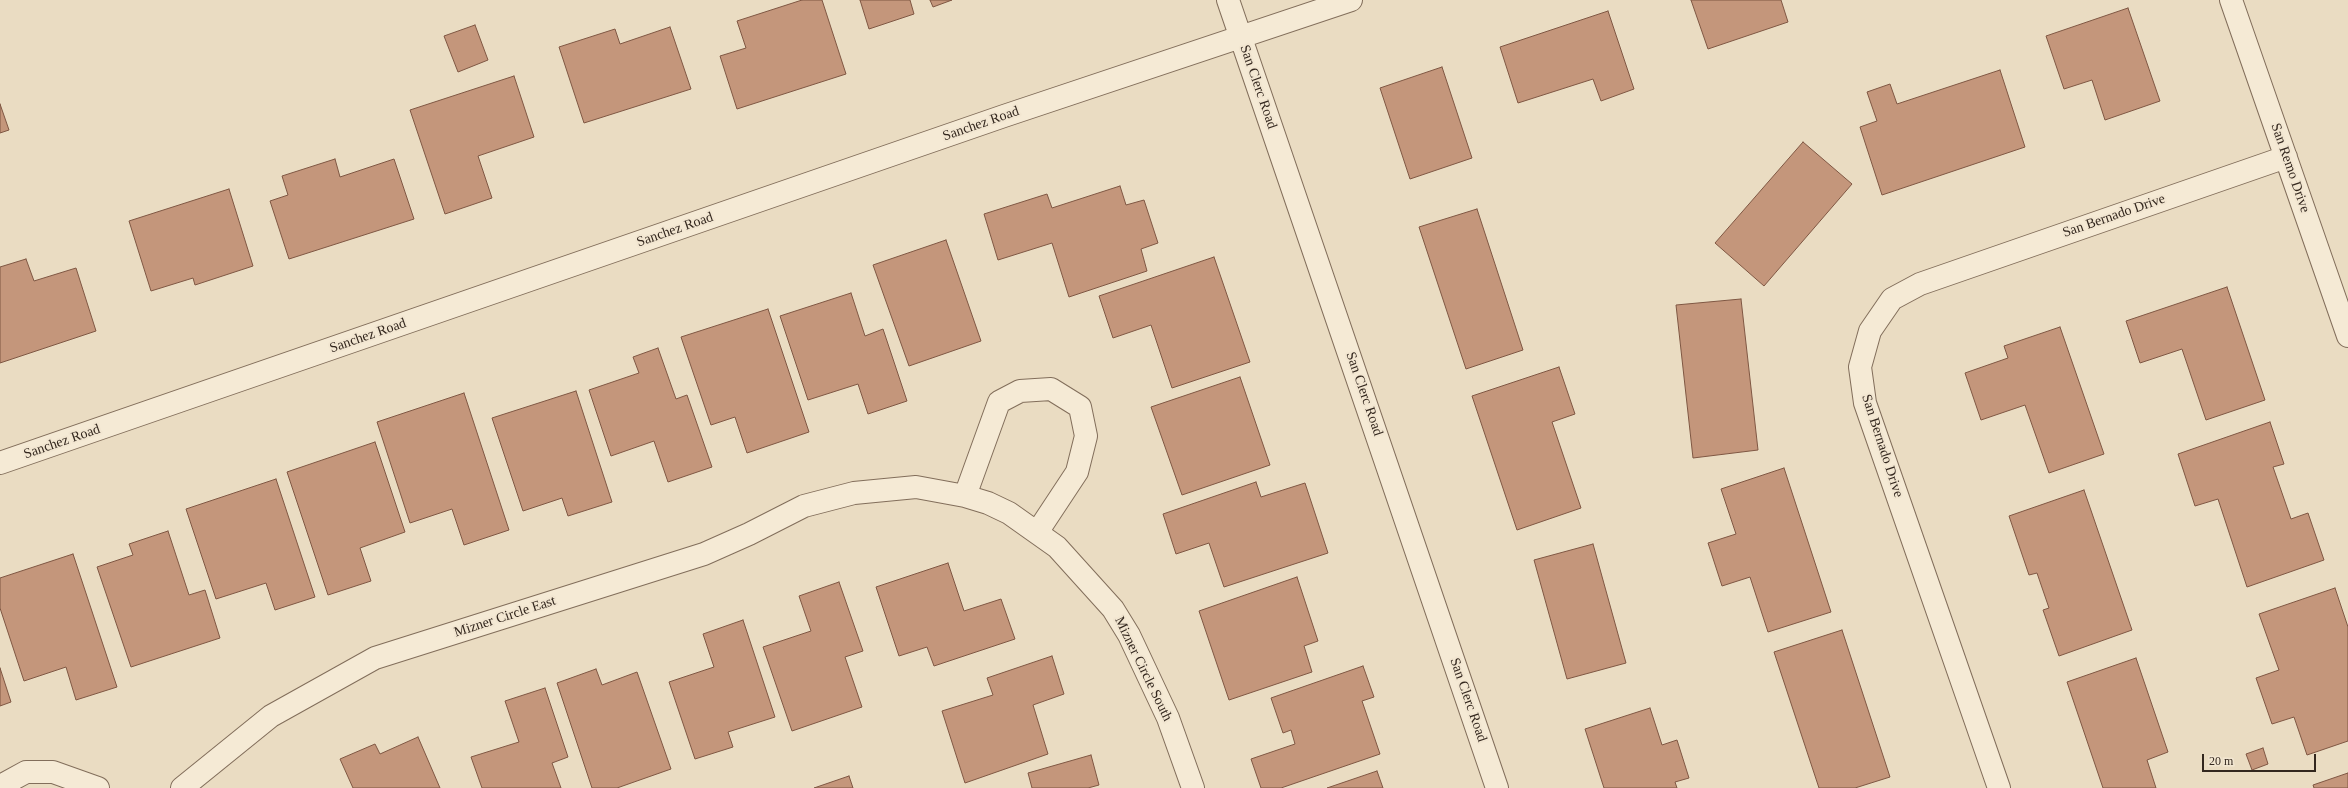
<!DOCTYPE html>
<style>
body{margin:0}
#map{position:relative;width:2348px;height:788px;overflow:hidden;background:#eadcc2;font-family:"Times New Roman",serif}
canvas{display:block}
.scale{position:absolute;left:2202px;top:754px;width:114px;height:18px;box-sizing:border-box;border:2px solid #33271e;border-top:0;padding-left:5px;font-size:12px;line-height:14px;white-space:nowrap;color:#33271e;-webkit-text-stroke:3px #f2e6d1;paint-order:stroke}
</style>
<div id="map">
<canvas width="2348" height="788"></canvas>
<div class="scale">20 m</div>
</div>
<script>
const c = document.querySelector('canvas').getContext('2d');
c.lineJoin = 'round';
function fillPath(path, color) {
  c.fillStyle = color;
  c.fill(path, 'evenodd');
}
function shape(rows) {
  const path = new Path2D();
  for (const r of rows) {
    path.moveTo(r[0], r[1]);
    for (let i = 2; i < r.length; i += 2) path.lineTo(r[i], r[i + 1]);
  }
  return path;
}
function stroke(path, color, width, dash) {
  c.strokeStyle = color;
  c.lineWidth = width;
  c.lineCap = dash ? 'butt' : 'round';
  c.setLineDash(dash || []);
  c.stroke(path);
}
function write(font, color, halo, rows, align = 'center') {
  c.font = font + ' "Times New Roman",serif';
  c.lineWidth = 4;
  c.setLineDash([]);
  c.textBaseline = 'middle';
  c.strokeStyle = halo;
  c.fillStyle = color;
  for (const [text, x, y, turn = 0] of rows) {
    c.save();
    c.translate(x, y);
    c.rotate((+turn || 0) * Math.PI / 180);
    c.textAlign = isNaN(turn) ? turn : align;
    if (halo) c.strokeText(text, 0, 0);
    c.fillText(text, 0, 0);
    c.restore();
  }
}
const building = shape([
 [802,0,822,0,846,74,737,109,720,56,746,48,737,21,802,0],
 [860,0,910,0,914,14,869,29,860,0],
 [930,0,952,0,933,7,930,0],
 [1691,0,1781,0,1788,22,1708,49,1691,0],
 [2128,8,2160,101,2105,120,2092,80,2064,89,2046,36,2128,8],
 [1608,11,1634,89,1601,101,1593,79,1518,103,1500,47,1608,11],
 [475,25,488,60,458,72,444,36,475,25],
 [670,27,691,89,584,123,559,47,615,29,620,44,670,27],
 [1442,67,1472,158,1410,179,1380,88,1442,67],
 [2000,70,2025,147,1882,195,1860,127,1877,121,1867,92,1890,84,1897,104,2000,70],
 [514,76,534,137,478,156,492,198,445,214,410,110,514,76],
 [0,104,9,130,0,133,0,104],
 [1803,142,1852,184,1764,286,1715,243,1803,142],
 [335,159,340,177,394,159,414,219,289,259,270,201,288,195,282,176,335,159],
 [1120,186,1126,205,1144,200,1158,243,1141,249,1147,271,1069,297,1052,243,998,260,984,214,1047,194,1052,208,1120,186],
 [229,189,253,266,195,285,193,278,151,291,129,221,229,189],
 [1477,209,1523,350,1466,369,1419,227,1477,209],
 [946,240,981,341,909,366,873,265,946,240],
 [1214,257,1250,362,1172,388,1151,325,1113,338,1099,296,1214,257],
 [26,259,34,281,76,268,96,331,0,363,0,267,26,259],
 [2227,287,2265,400,2206,420,2182,349,2140,363,2126,321,2227,287],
 [851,293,865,336,883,329,907,401,868,414,858,384,808,400,780,316,851,293],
 [1741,299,1758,450,1693,458,1676,305,1741,299],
 [768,309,809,432,747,453,735,417,711,425,681,337,768,309],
 [2060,327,2104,454,2049,473,2025,405,1981,420,1965,373,2008,358,2004,346,2060,327],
 [658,348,676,399,687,395,712,467,668,482,654,441,611,456,589,390,639,373,633,357,658,348],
 [1559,367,1575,414,1552,422,1581,508,1517,530,1472,396,1559,367],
 [1240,377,1270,465,1182,495,1151,407,1240,377],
 [576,391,612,502,568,516,562,498,523,511,492,418,576,391],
 [464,393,509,530,464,545,452,509,410,523,377,422,464,393],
 [2270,422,2284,464,2273,467,2291,519,2308,513,2324,560,2247,587,2218,499,2195,506,2178,454,2270,422],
 [375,442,405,532,360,548,371,581,328,595,287,472,375,442],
 [1784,468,1831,612,1768,632,1750,577,1722,586,1708,543,1736,534,1721,489,1784,468],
 [276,479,315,597,275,610,266,583,216,599,186,509,276,479],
 [1256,482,1261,497,1305,483,1328,553,1224,587,1209,543,1176,554,1163,514,1256,482],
 [2084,490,2132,630,2059,656,2043,610,2049,608,2037,573,2029,575,2009,516,2084,490],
 [168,531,189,595,205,590,220,638,131,667,97,567,133,555,129,544,168,531],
 [1593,544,1626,663,1567,679,1534,560,1593,544],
 [73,554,117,687,76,700,66,667,24,681,0,608,0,578,73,554],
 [948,563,964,611,1001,599,1015,639,934,666,927,647,899,656,876,587,948,563],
 [1297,577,1318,641,1304,646,1312,672,1229,700,1199,611,1297,577],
 [839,582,863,651,845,657,862,707,792,731,763,647,811,631,799,596,839,582],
 [2335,588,2348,627,2348,741,2307,755,2294,717,2272,724,2256,678,2279,670,2259,614,2335,588],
 [743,620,775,717,728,732,733,747,695,759,669,682,714,667,703,634,743,620],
 [1842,630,1890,777,1855,788,1819,788,1774,652,1842,630],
 [1052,656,1064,694,1033,705,1048,754,965,783,942,711,993,695,987,678,1052,656],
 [2136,658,2168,752,2147,760,2156,788,2103,788,2067,682,2136,658],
 [1363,666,1374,697,1362,701,1380,754,1281,788,1261,788,1251,759,1295,744,1291,730,1283,733,1271,698,1363,666],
 [0,668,11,702,0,706,0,668],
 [596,669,602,685,637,672,671,769,617,788,592,788,557,683,596,669],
 [545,688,568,757,552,763,561,788,482,788,471,757,519,742,505,701,545,688],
 [1650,708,1662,745,1677,740,1689,778,1675,782,1677,788,1604,788,1585,729,1650,708],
 [418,737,440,788,353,788,340,759,375,744,380,754,418,737],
 [2263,748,2268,764,2252,770,2246,754,2263,748],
 [1091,755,1099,785,1088,788,1032,788,1028,773,1091,755],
 [1377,771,1383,788,1327,788,1377,771],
 [2348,773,2348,788,2314,788,2313,785,2348,773],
 [849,776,853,788,814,788,849,776]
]);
const minor = shape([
 [1228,0,1497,788],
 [2231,0,2348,336],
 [0,463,1004,116,1351,0],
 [965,496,999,402,1020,391,1051,389,1080,407,1086,436,1077,472,1038,531],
 [2,788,4,784,26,772,53,772,98,788],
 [182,788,271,716,375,658,704,554,749,534,804,506,854,493,916,487,965,496,988,503,1009,513,1057,547,1113,609,1129,635,1168,718,1193,788],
 [1999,788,1865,403,1860,367,1870,331,1892,299,1920,284,2286,157]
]);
const streetNames = [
 ["San Clerc Road",1258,87,71],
 ["Sanchez Road",981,124,-19],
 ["San Remo Drive",2290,168,71],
 ["San Bernado Drive",2114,216,-19],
 ["Sanchez Road",675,230,-19],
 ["Sanchez Road",368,336,-19],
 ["San Clerc Road",1364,394,71],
 ["Sanchez Road",62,442,-19],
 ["San Bernado Drive",1882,446,72],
 ["Mizner Circle East",505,617,-18],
 ["Mizner Circle South",1143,669,64],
 ["San Clerc Road",1468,700,71]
];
fillPath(building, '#c4967b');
stroke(building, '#7f5743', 1);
stroke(minor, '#826e5b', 24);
stroke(minor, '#f5ead5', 22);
write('14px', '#33271e', '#f2e6d1', streetNames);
</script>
